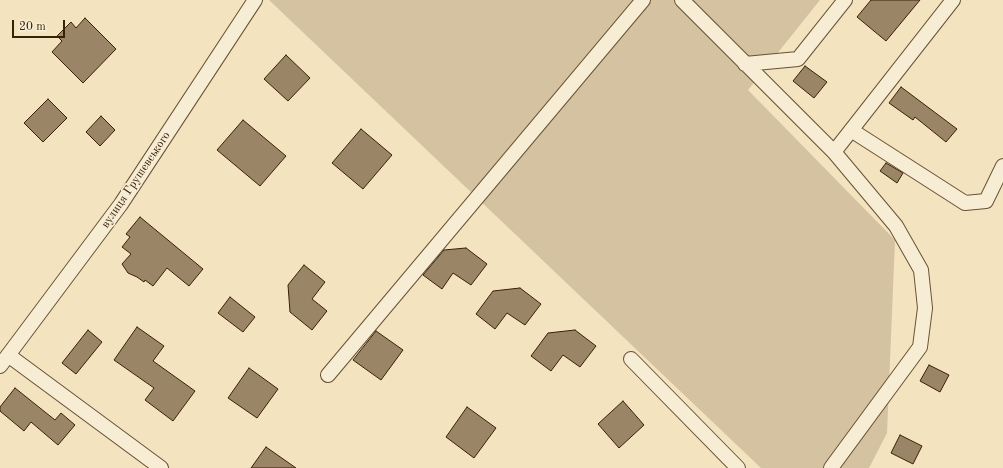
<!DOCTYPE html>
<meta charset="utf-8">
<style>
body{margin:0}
#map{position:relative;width:1003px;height:468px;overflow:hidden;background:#f3e3bf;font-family:"Old Standard TT",serif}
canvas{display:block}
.scale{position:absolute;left:12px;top:20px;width:53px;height:18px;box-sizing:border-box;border:2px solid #3a2006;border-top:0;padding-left:5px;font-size:12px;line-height:14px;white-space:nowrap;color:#3a2006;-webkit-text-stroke:3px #f7edd5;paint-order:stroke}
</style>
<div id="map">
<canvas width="1003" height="468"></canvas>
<div class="scale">20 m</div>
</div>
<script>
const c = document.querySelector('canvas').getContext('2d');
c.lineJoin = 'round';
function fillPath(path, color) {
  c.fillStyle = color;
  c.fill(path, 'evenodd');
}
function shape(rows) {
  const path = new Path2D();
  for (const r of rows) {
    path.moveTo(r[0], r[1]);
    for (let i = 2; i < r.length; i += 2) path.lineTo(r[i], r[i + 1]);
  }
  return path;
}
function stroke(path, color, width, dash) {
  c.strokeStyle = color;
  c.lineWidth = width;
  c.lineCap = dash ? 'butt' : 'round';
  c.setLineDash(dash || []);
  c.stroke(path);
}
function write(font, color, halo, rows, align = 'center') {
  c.font = font + ' "Old Standard TT",serif';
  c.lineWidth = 3.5;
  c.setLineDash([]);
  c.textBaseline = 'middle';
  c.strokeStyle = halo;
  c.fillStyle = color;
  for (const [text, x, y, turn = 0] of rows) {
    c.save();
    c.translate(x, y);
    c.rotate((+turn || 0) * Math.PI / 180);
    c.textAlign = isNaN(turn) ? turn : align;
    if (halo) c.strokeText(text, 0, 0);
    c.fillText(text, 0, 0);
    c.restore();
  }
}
const green = shape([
 [269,0,820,0,748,90,895,240,887,433,869,468,761,468]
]);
const building = shape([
 [871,0,920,0,886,41,857,17,871,0],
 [85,18,116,49,83,83,52,52,62,41,57,36,71,22,76,28,85,18],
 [286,55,310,78,288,101,264,79,286,55],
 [805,66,827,82,814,98,793,81,805,66],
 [901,87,957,129,946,142,915,117,913,120,889,103,901,87],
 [48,99,67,118,43,142,24,123,48,99],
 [101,116,115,130,100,146,86,132,101,116],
 [243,120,286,156,260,186,217,150,243,120],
 [361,129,392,155,363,189,332,163,361,129],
 [886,163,903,173,897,183,880,171,886,163],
 [140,217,203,269,189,286,167,268,153,286,145,280,144,282,137,277,128,273,122,264,131,254,122,247,130,237,126,234,140,217],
 [466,248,487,264,471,285,453,273,442,289,423,275,444,250,466,248],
 [304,265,325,282,312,299,327,311,312,330,290,312,288,285,304,265],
 [520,288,541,304,525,325,507,313,495,329,476,314,493,291,520,288],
 [230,297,255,317,243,332,218,313,230,297],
 [137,327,164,346,153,361,195,391,173,421,145,400,154,388,114,360,137,327],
 [88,330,102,342,76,374,62,363,88,330],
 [575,330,596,346,580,367,563,355,551,371,531,356,548,333,575,330],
 [376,331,403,350,381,380,353,360,376,331],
 [929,365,949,375,940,392,920,381,929,365],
 [249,368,278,389,257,418,228,398,249,368],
 [15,388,55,420,61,413,75,425,58,445,31,422,24,431,0,411,0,407,15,388],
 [623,401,644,425,619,448,598,424,623,401],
 [467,407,496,428,474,458,446,437,467,407],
 [900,435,922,446,913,464,891,453,900,435],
 [266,447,296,468,251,468,266,447]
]);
const street = shape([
 [682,0,834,152,896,226,921,270,925,308,920,347,831,468],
 [745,64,798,59,845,0],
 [851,130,965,203,986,201,1003,166],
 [834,152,953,0],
 [8,355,161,468],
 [631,359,738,468],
 [0,366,121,204,255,0],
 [328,375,643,0]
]);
const streetNames = [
 ["вулиця Грушевського",136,180,-56]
];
fillPath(green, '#d4c2a0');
fillPath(building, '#9a8566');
stroke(building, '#3a2006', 1);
stroke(street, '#685134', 16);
stroke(street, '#f7edd5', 14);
write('12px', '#3a2006', '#f7edd5', streetNames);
</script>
